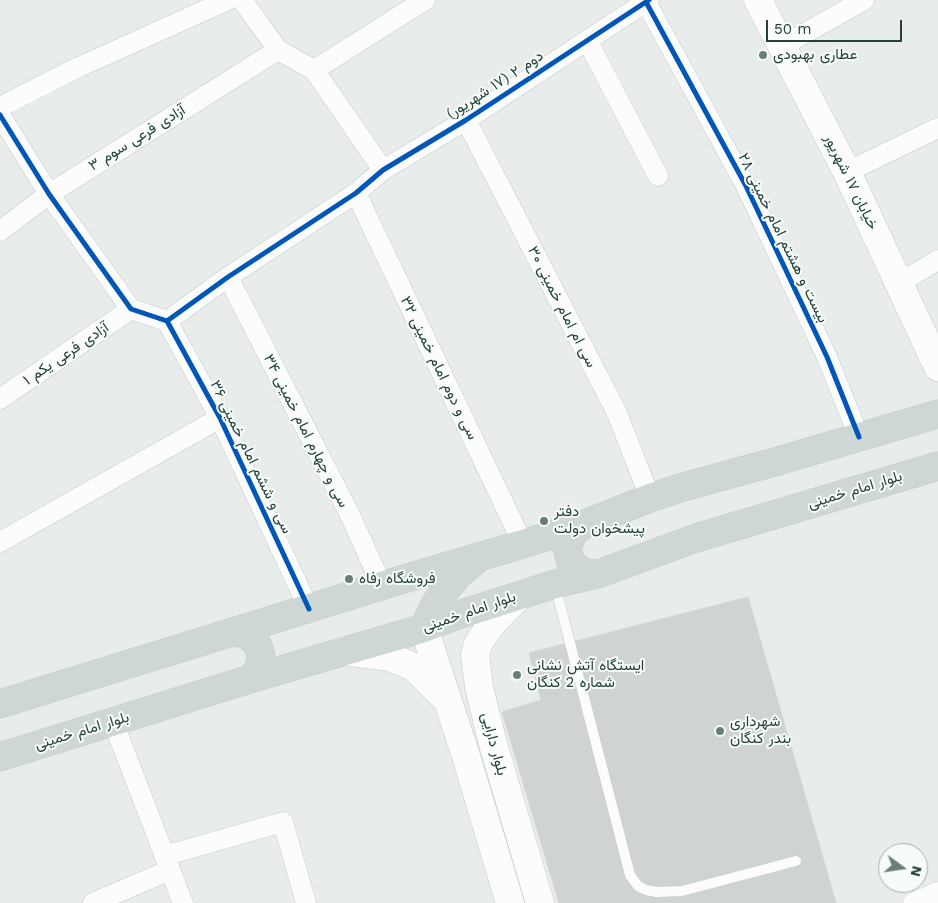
<!DOCTYPE html>
<meta charset="utf-8">
<style>
body{margin:0}
#map{position:relative;width:938px;height:903px;overflow:hidden;background:#e8edeb;font-family:"Work Sans",sans-serif}
canvas{display:block}
.north{position:absolute;left:878px;top:843px;width:50px;height:50px;box-sizing:border-box;background:#f7fbf9;border:1px solid #a3b1ad;border-radius:50%;rotate:104deg;font-size:14px;font-weight:700;line-height:20px;text-align:center;color:#24423a}
.north::after{content:'';display:block;margin:auto;width:18px;height:22px;background:#697e78;clip-path:polygon(50% 0,100% 100%,50% 72%,0 100%)}
.scale{position:absolute;left:766px;top:20px;width:136px;height:22px;box-sizing:border-box;border:2px solid #24423a;border-top:0;padding-left:6px;font-size:15px;line-height:18px;white-space:nowrap;color:#24423a;-webkit-text-stroke:4px #f7fbf9;paint-order:stroke}
</style>
<div id="map">
<canvas width="938" height="903"></canvas>
<div class="north">N</div>
<div class="scale">50 m</div>
</div>
<script>
const c = document.querySelector('canvas').getContext('2d');
c.lineJoin = 'round';
function fillPath(path, color) {
  c.fillStyle = color;
  c.fill(path, 'evenodd');
}
function shape(rows) {
  const path = new Path2D();
  for (const r of rows) {
    path.moveTo(r[0], r[1]);
    for (let i = 2; i < r.length; i += 2) path.lineTo(r[i], r[i + 1]);
  }
  return path;
}
function stroke(path, color, width, dash) {
  c.strokeStyle = color;
  c.lineWidth = width;
  c.lineCap = dash ? 'butt' : 'round';
  c.setLineDash(dash || []);
  c.stroke(path);
}
function write(font, color, halo, rows, align = 'center') {
  c.font = font + ' "Work Sans",Vazirmatn,sans-serif';
  c.lineWidth = 4;
  c.setLineDash([]);
  c.textBaseline = 'middle';
  c.strokeStyle = halo;
  c.fillStyle = color;
  for (const [text, x, y, turn = 0] of rows) {
    c.save();
    c.translate(x, y);
    c.rotate((+turn || 0) * Math.PI / 180);
    c.textAlign = isNaN(turn) ? turn : align;
    if (halo) c.strokeText(text, 0, 0);
    c.fillText(text, 0, 0);
    c.restore();
  }
}
const building = shape([
 [748,597,836,903,559,903,502,712,541,700,529,653,748,597]
]);
const lane = shape([
 [555,585,630,875,638,886,646,890,657,892,682,891,796,861]
]);
const street = shape([
 [242,0,278,50,314,70,383,170],
 [646,2,746,186,827,357,859,437],
 [587,40,658,176],
 [782,46,864,0],
 [314,70,425,0],
 [0,107,79,67,228,0],
 [0,115,49,194,131,309,167,321,220,418,309,609],
 [466,120,617,413,650,498],
 [847,172,938,128],
 [356,193,523,544],
 [0,231,49,194,278,50],
 [228,277,351,517,382,586],
 [899,283,938,260],
 [167,321,228,277,356,193,383,170,466,120,649,0],
 [0,399,131,309],
 [0,542,220,418],
 [113,722,183,903],
 [164,856,283,822,306,903],
 [93,903,170,870],
 [913,903,938,892]
]);
const secondary = shape([
 [758,0,847,172,938,367],
 [519,596,498,617,487,630,478,644,475,655,479,687,493,744,540,903],
 [424,628,465,753,510,903],
 [343,651,390,657,414,667,444,697]
]);
const primary = shape([
 [585,524,573,533,567,548,571,563,583,572,598,574],
 [424,628,435,604,442,594,459,574,475,561],
 [236,632,245,634,253,639,258,646,261,655,260,664,257,672,250,679],
 [0,704,407,578,523,544,585,524,650,498,683,487,778,461,938,414],
 [0,757,250,679,424,628,452,617,555,584,598,574,696,538,938,466]
]);
const cycleway = shape([
 [646,2,746,186,827,357,859,437],
 [0,115,49,194,131,309,167,321,220,418,309,609],
 [167,321,228,277,356,193,383,170,466,120,649,0]
]);
const markers = [
 [763,55,5,"#697e78"],
 [544,521,5,"#697e78"],
 [349,579,5,"#697e78"],
 [517,675,5,"#697e78"],
 [720,731,5,"#697e78"]
];
const poiNames = [
 ["عطاری بهبودی",773,55],
 ["دفتر",554,512],
 ["پیشخوان دولت",554,529],
 ["فروشگاه رفاه",359,579],
 ["ایستگاه آتش نشانی",527,666],
 ["شماره 2 کنگان",527,683],
 ["شهرداری",730,722],
 ["بندر کنگان",730,739]
];
const streetNames = [
 ["دوم ۲ (۱۷ شهریور)",495,85,-33],
 ["آزادی فرعی سوم ۳",137,138,-32],
 ["خیابان ۱۷ شهریور",851,182,64],
 ["بیست و هشتم امام خمینی ۲۸",783,238,64],
 ["سی ام امام خمینی ۳۰",562,307,63],
 ["آزادی فرعی یکم ۱",66,354,-34],
 ["سی و دوم امام خمینی ۳۲",439,368,64],
 ["سی و چهارم امام خمینی ۳۴",306,431,63],
 ["سی و ششم امام خمینی ۳۶",251,457,64],
 ["بلوار امام خمینی",855,490,-17],
 ["بلوار امام خمینی",469,612,-19],
 ["بلوار امام خمینی",82,731,-17],
 ["بلوار دارایی",494,744,75]
];
fillPath(building, '#cfd4d2');
stroke(building, '#d1d6d4', 1);
stroke(lane, '#c5cac8', 11);
stroke(street, '#c5cac8', 21);
stroke(secondary, '#c3cbc8', 29);
stroke(primary, '#c3ccc9', 29);
stroke(lane, '#fcfcfc', 10);
stroke(street, '#fcfcfc', 20);
stroke(secondary, '#fcfcfc', 28);
stroke(primary, '#cfd7d5', 28);
stroke(cycleway, '#0057b8', 5);
for (const [x, y, r, color] of markers) {
  const dot = new Path2D();
  dot.arc(x, y, r, 0, 2 * Math.PI);
  c.fillStyle = color;
  c.fill(dot);
  stroke(dot, '#f7fbf9', 2);
}
write('15px', '#24423a', '#f7fbf9', poiNames, 'left');
write('15px', '#24423a', '#f7fbf9', streetNames);
</script>
